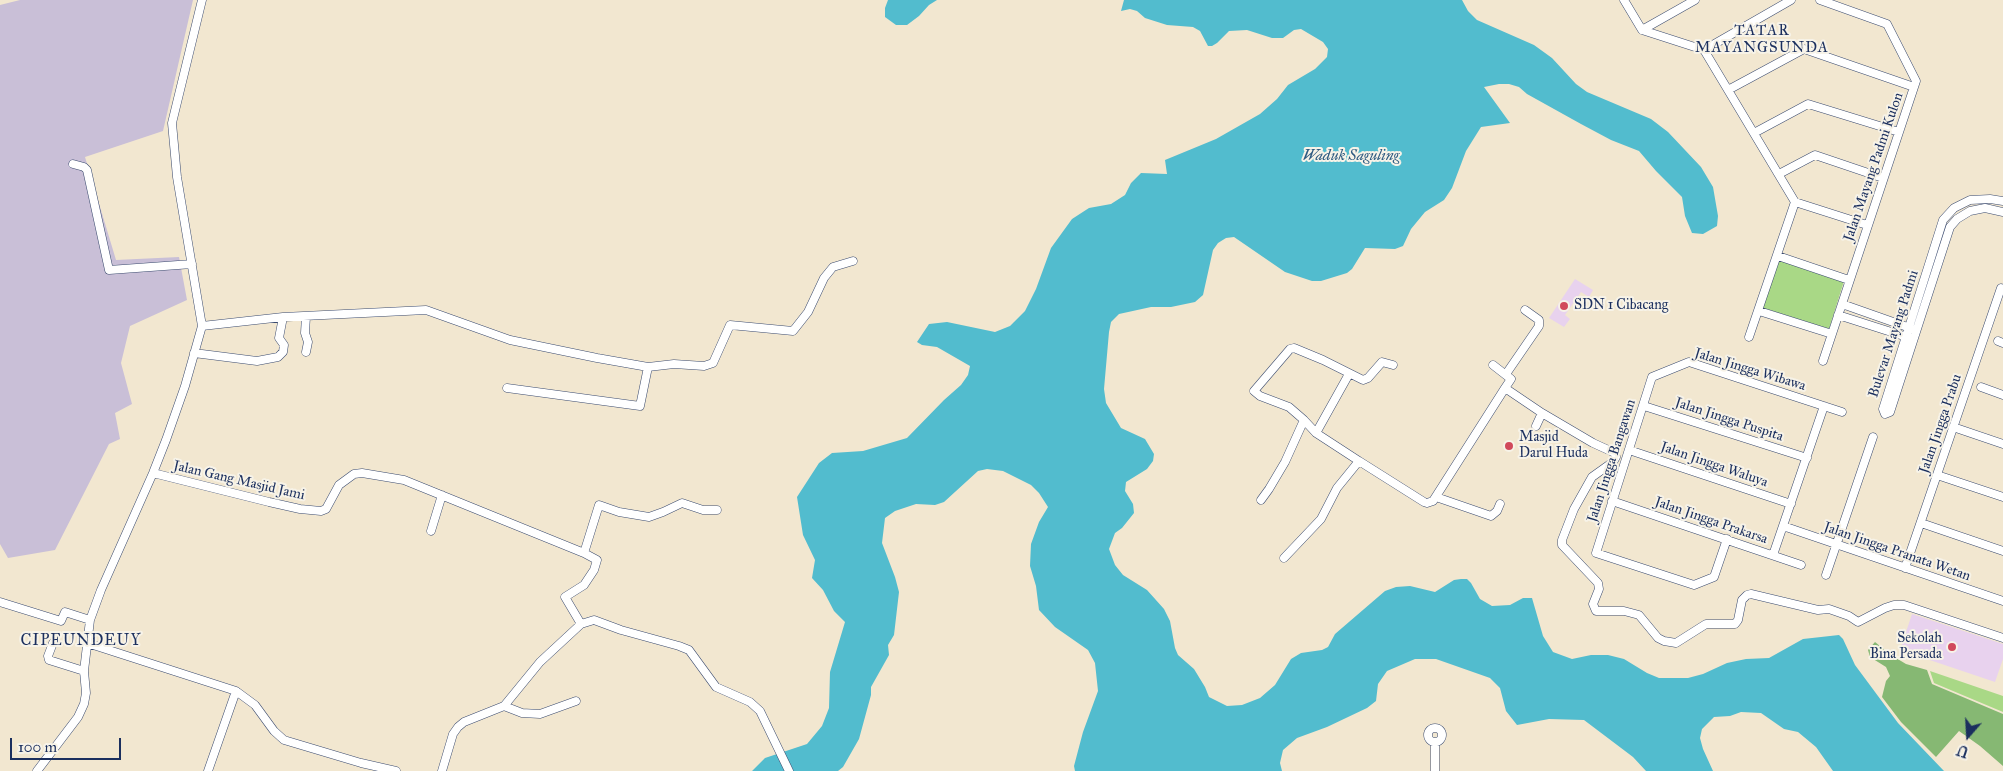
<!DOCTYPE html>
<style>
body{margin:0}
#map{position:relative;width:2003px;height:771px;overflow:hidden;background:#f2e7d0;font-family:"IM FELL Great Primer",serif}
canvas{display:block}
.north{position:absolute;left:1943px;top:711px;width:50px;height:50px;-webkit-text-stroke:4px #f7f3e8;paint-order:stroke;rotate:199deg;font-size:14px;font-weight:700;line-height:20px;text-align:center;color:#1b2f5e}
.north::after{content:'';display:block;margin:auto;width:18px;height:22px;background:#1b2f5e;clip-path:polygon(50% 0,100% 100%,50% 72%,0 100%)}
.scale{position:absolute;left:10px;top:738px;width:111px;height:22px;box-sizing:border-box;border:2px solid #1b2f5e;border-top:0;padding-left:6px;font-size:15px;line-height:18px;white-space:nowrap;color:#1b2f5e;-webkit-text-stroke:4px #f7f3e8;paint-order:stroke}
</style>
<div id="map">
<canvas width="2003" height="771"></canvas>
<div class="north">U</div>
<div class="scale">100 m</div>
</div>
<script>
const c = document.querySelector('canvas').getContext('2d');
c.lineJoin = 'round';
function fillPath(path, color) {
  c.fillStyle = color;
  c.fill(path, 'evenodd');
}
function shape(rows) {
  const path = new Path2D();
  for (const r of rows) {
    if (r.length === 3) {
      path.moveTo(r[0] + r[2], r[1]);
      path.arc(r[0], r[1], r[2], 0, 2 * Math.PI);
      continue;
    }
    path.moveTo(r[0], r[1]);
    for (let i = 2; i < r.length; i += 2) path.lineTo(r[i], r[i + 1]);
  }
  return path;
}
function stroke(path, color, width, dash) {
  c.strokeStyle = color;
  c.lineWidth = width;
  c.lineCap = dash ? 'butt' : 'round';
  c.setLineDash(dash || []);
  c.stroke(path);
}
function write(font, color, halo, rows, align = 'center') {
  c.font = font + ' "IM FELL Great Primer",serif';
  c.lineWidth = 4;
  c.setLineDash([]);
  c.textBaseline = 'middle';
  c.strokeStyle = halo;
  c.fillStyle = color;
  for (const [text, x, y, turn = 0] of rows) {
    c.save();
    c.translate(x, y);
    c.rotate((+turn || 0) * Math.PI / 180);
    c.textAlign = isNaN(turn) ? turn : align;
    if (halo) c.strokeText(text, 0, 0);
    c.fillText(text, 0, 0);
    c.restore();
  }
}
const built = shape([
 [1575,279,1593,290,1589,297,1581,292,1565,315,1570,319,1564,327,1549,318],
 [1912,614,2003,644,2003,659,1995,682,1900,650]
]);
const industrial = shape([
 [20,0,193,0,163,131,85,157,116,260,179,257,187,300,130,326,121,363,132,404,115,413,120,439,109,444,55,550,8,558,0,544,0,5]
]);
const green = shape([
 [1778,260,1844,281,1829,329,1763,308],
 [1930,671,2003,696,2003,712,1934,683]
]);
const forest = shape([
 [1875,642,1891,655,1906,664,1927,670,1932,684,2003,714,2003,766,1980,746,1959,731,1936,757,1901,722,1882,697,1886,681,1890,676,1886,667,1870,657,1868,650]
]);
const water = shape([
 [888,0,937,0,929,5,919,16,907,25,896,25,885,17,885,8],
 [1124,0,1462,0,1468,11,1477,20,1534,45,1552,58,1576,84,1587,92,1651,119,1668,132,1701,167,1713,187,1718,216,1717,226,1703,234,1692,233,1685,216,1682,197,1656,171,1639,151,1611,140,1581,124,1527,94,1519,87,1509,84,1499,84,1484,87,1510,123,1481,127,1466,151,1452,188,1444,200,1425,212,1411,229,1403,246,1395,249,1365,248,1352,269,1347,273,1321,281,1312,281,1285,272,1234,237,1226,238,1218,243,1213,250,1203,295,1195,302,1171,307,1151,307,1119,314,1111,322,1109,332,1104,389,1106,403,1121,428,1145,439,1154,454,1153,461,1147,469,1126,482,1125,491,1133,504,1134,513,1122,528,1115,533,1109,549,1115,565,1123,575,1147,590,1164,609,1170,621,1175,648,1178,655,1194,669,1205,687,1209,697,1227,706,1242,705,1260,698,1275,685,1291,659,1301,653,1322,650,1328,647,1335,634,1385,591,1396,587,1410,586,1435,592,1454,580,1461,579,1467,579,1471,583,1480,599,1492,606,1510,605,1523,598,1532,598,1543,636,1553,652,1572,659,1591,655,1608,655,1624,659,1647,673,1659,678,1688,678,1703,674,1727,663,1746,659,1769,658,1803,639,1839,635,1843,639,1855,665,1898,723,1944,771,1833,771,1816,747,1798,732,1784,729,1761,713,1741,712,1730,716,1714,717,1702,729,1700,738,1703,749,1713,771,1646,771,1633,757,1584,720,1549,719,1517,725,1506,711,1500,688,1490,678,1436,659,1415,659,1387,671,1378,684,1376,701,1367,708,1327,727,1297,738,1283,750,1280,763,1282,771,1075,771,1074,766,1083,732,1098,691,1095,663,1088,650,1055,627,1039,610,1036,586,1030,566,1031,544,1039,522,1048,507,1039,493,1031,485,1003,471,987,469,978,471,944,502,935,505,916,504,895,511,885,518,882,543,895,577,899,592,894,635,888,645,889,655,871,687,871,695,859,739,843,767,838,771,752,771,765,758,807,744,822,726,829,708,830,672,845,622,834,611,823,590,812,578,815,560,803,535,797,497,819,463,832,453,863,451,907,438,944,400,961,385,968,375,970,366,937,347,922,345,917,342,929,324,947,322,995,332,1010,326,1025,311,1036,289,1051,248,1072,219,1089,208,1111,204,1125,195,1131,183,1141,173,1167,174,1165,160,1216,139,1260,114,1277,99,1288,85,1315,69,1327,57,1328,49,1323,42,1301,29,1294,30,1283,38,1272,38,1247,30,1229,31,1217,43,1212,46,1208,46,1200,31,1193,27,1167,25,1145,18,1137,11,1130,9,1121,11]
]);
const minor = shape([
 [1624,0,1642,30,1704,50,1795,202,1749,337],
 [1820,0,1887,24,1916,81,1823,361],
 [1642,30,1695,0],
 [1704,50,1791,0],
 [1728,90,1804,49,1914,87],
 [1754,133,1808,104,1899,132],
 [73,164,84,167,87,170,109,270,192,264],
 [1779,174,1815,155,1883,178],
 [2003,201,1990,199,1970,200,1954,208,1943,220,1883,409,1885,414,1890,412,1950,227,1957,219,1970,211,1985,208,2003,212],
 [1795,202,1867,225],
 [1778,256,1849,280],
 [1842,304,1913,329],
 [1759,311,1832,334],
 [1838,315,1910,338],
 [202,326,283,317,426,310,510,340,597,358,648,367,640,406,507,388],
 [1998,341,2003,343],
 [306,352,308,342,305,333,306,316],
 [194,353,257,361,278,357,283,352,284,345,279,338,283,317],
 [1493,365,1511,379,1505,388],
 [648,367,674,364,704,366,713,363,730,325,793,331,808,312,824,278,833,267,853,261],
 [1506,374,1539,326,1539,320,1525,310],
 [1981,387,2003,395],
 [1644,406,1807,458],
 [1304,420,1289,407,1260,396,1254,391,1290,349,1294,348,1323,360,1363,380,1368,378,1382,362,1393,365],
 [1536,426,1542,413],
 [1953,427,2003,444],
 [1316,433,1349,374],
 [1629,450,1791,504],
 [153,473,269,502,300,509,321,511,326,509,339,485,354,474,362,473,404,480,584,553,597,560,594,570,584,585,565,597,581,624],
 [1937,475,2003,497],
 [1436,497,1491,516,1497,511,1500,504],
 [1261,500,1269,489,1285,462,1304,420,1316,433,1359,461],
 [1612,501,1801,565],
 [1921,523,2003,551],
 [1783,526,2003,601],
 [431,531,442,495],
 [1727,539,1714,577,1694,585,1596,553,1652,377,1689,362,1842,412],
 [584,553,599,505,619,512,649,517,663,512,682,503,703,510,717,510],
 [1773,555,1824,406],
 [1284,558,1321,519,1337,488,1359,461,1424,502,1427,503,1433,501,1505,388,1542,413,1593,443,1615,453,1616,457,1613,462,1592,477,1574,509,1562,540,1562,545,1598,583,1599,589,1593,604,1596,611,1624,611,1639,615,1658,638,1664,641,1676,643,1706,624,1735,624,1738,620,1742,600,1747,595,1751,594,1818,610,1829,609,1849,616,1858,622,1885,608,1894,605,1904,605,2003,638],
 [1905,568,2001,288,2003,289],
 [1826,575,1873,437],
 [0,602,61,621,65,612,90,620],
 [53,643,48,656,49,660,84,671],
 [87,643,236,691,255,705,274,731,284,740,361,763,396,771],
 [504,706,522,713,540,714,576,701],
 [1435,735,7],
 [37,771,78,717,84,704,86,693,84,671,90,620,101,590,153,473,166,440,185,386,202,326,177,177,172,123,202,0],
 [208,771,236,691],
 [442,771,453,734,458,727,464,722,504,706,540,662,581,624,594,620,621,630,679,646,689,650,716,687,750,702,760,711,789,771],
 [1435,771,1435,742]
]);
const markers = [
 [1564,306,5,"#d1495b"],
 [1509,446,5,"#d1495b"],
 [1952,647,5,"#d1495b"]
];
const streetNames = [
 ["Jalan Mayang Padmi Kulon",1874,167,-71],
 ["Bulevar Mayang Padmi",1894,334,-72],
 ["Jalan Jingga Wibawa",1750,370,17],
 ["Jalan Jingga Puspita",1729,420,18],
 ["Jalan Jingga Prabu",1941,424,-71],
 ["Jalan Jingga Bangawan",1612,461,-72],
 ["Jalan Jingga Waluya",1714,465,19],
 ["Jalan Gang Masjid Jami",239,481,13],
 ["Jalan Jingga Prakarsa",1711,521,19],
 ["Jalan Jingga Pranata Wetan",1897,552,19]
];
const poiNames = [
 ["SDN 1 Cibacang",1574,306],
 ["Masjid",1519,438],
 ["Darul Huda",1519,454],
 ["Sekolah",1942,639,"right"],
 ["Bina Persada",1942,655,"right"]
];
const neighbourhoodNames = [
 ["TATAR",1762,31],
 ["MAYANGSUNDA",1762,48]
];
const waterNames = [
 ["Waduk Saguling",1351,156]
];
const quarterNames = [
 ["CIPEUNDEUY",81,641]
];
fillPath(built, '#e8d2ee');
fillPath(industrial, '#c9bfd7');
fillPath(green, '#a9d886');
fillPath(forest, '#86b873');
fillPath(water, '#52bcce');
stroke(minor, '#3b4b6f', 9);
stroke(minor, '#fff', 8);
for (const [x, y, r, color] of markers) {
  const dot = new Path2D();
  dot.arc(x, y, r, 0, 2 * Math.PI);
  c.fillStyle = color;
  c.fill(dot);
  stroke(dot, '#f7f3e8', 2);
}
write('14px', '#1b2f5e', '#f7f3e8', streetNames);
write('14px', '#1b2f5e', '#f7f3e8', poiNames, 'left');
c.letterSpacing = '1px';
write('15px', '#1b2f5e', '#f7f3e8', neighbourhoodNames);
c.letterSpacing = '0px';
write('italic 15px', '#2c5980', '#f7f3e8', waterNames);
c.letterSpacing = '1px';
write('16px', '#1b2f5e', '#f7f3e8', quarterNames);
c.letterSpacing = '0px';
</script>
